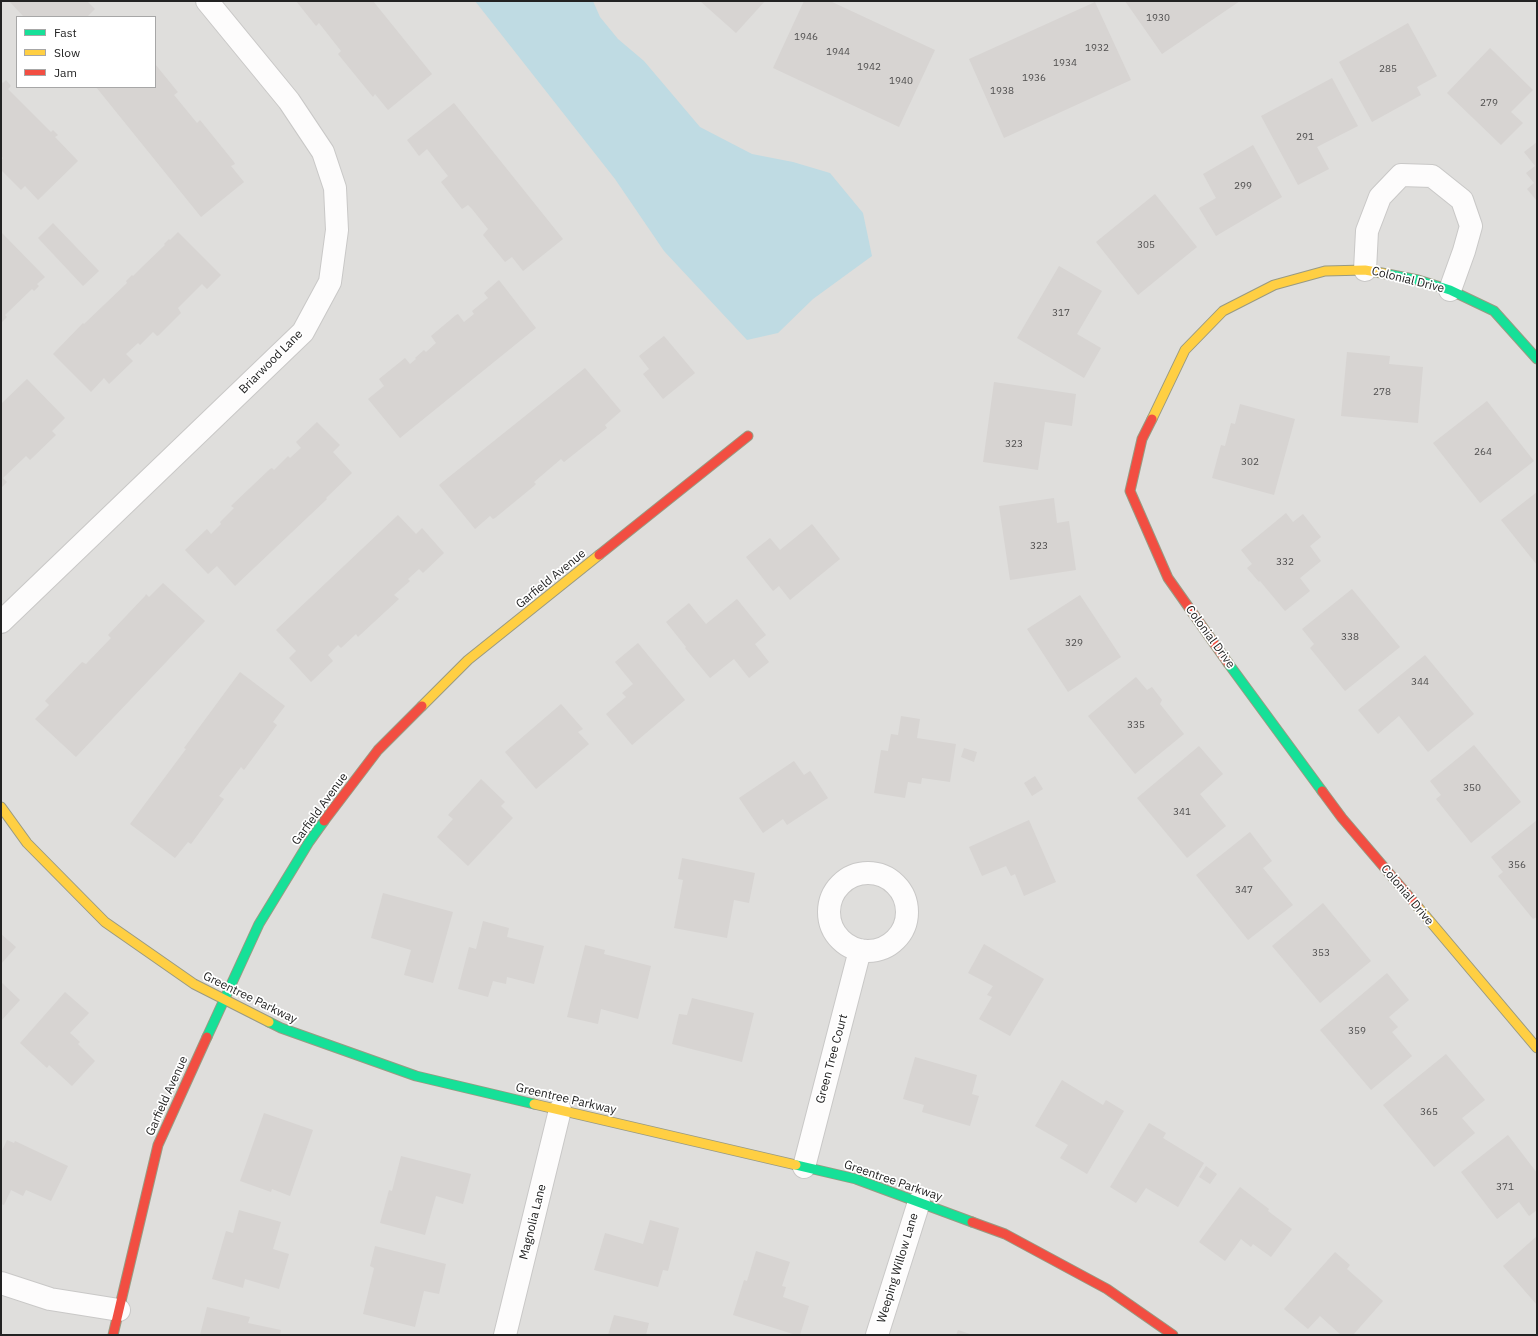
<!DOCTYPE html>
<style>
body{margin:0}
#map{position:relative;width:1538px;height:1336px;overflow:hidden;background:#f0eeeb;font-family:"IBM Plex Sans",sans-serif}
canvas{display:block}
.frame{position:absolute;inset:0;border:2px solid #222;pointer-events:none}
.legend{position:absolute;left:16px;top:16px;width:140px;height:72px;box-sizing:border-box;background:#fff;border:1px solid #a7a7a7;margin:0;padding:5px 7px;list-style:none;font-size:12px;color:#222}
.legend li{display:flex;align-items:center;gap:8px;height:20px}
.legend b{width:20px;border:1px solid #a7a7a7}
</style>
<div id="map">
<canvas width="1538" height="1336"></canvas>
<div class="frame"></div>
<ul class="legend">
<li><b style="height:5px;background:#16e098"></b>Fast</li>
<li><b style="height:5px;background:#ffcf43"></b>Slow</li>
<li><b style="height:5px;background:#f24e42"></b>Jam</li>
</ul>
</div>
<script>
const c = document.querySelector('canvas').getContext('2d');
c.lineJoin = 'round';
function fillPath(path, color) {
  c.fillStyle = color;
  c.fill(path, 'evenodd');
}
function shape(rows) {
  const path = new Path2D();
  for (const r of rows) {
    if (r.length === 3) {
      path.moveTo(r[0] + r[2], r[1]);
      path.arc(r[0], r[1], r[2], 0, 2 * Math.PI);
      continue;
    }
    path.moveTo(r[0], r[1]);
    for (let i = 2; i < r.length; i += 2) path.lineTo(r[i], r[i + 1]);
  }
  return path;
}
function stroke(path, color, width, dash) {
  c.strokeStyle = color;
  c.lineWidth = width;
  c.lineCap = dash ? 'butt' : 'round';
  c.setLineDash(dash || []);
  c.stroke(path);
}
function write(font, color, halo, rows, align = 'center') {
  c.font = font + ' "IBM Plex Sans",sans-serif';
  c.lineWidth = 3.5;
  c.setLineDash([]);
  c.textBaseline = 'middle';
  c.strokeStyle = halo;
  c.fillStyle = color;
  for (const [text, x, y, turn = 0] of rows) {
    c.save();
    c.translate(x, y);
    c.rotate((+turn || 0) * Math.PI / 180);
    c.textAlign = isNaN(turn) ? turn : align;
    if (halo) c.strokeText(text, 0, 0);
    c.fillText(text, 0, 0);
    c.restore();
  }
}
const residential = shape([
 [1,1,1537,1,1537,1335,1,1335],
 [17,17,155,17,155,87,17,87]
]);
const water = shape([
 [475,1,593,1,600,17,618,39,644,61,700,127,752,154,793,162,830,173,863,213,872,256,813,299,778,333,747,340,664,251,615,179]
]);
const building = shape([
 [9,1,87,1,95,9,87,17,24,17],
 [296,1,373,1,432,74,388,110,375,94,373,97,338,54,341,51,319,23,316,26],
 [700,1,765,1,736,33],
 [804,1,830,1,935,50,899,127,773,68],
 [1125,1,1240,1,1162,54],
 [1095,2,1131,80,1004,138,969,59],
 [1408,23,1437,76,1417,87,1421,95,1372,122,1339,62],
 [1490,48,1533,90,1511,112,1523,123,1501,145,1447,93],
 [155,64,177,91,178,92,174,95,197,123,200,120,234,162,235,164,231,166,244,182,201,217,96,87,155,87],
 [1332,78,1358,126,1317,147,1329,169,1298,185,1261,116],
 [6,80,11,86,8,89,51,132,53,130,58,135,55,137,78,161,38,200,25,186,21,190,1,170,1,161,3,158,1,156,1,81,3,83],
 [454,103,563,239,523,271,512,257,505,262,483,235,488,229,472,209,468,205,462,209,441,182,448,176,427,149,419,156,407,140],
 [1537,142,1537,201,1527,189,1534,183,1526,173,1535,166,1524,152],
 [1253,145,1282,197,1216,236,1199,208,1216,198,1203,174],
 [1155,194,1197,247,1138,295,1096,242],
 [53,223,99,271,83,286,38,238],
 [1,232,45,277,37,284,39,286,34,291,32,289,5,315,7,317,1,323],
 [178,232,221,275,207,289,202,284,178,308,181,313,159,335,157,336,153,332,140,345,138,343,126,354,133,361,109,384,104,378,91,392,53,354,83,323,84,324,127,283,126,281,132,275,133,276,141,268,165,245,164,244,169,239,170,240],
 [1059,266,1102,291,1077,334,1101,348,1084,378,1017,338],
 [499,280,536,328,400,438,368,399,384,386,379,379,405,358,410,364,416,359,415,358,424,350,426,352,436,343,431,336,456,315,458,314,464,322,474,314,472,311,488,298,484,293],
 [664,336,695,373,663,399,643,374,649,369,639,356],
 [1347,352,1390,356,1389,364,1423,367,1418,423,1341,416],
 [585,368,621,411,605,425,607,428,564,462,561,459,534,482,536,484,534,486,495,518,493,519,490,516,475,529,439,485],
 [27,379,65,418,52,431,56,435,30,460,26,456,3,478,7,482,1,488,1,404],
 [994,382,1076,394,1072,426,1045,422,1038,470,983,462],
 [1487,401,1534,461,1480,503,1433,443],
 [1240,404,1295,419,1274,495,1212,478,1221,445,1225,446,1231,423,1235,424],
 [317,422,340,445,333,452,352,473,326,498,327,499,235,586,217,566,208,574,185,550,207,529,211,534,221,524,220,522,234,508,231,506,232,505,270,469,272,468,274,470,288,456,290,458,301,448,296,442],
 [1537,492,1537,565,1501,520],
 [1054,498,1057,523,1069,521,1076,570,1010,580,999,506],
 [1286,513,1293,522,1303,514,1321,537,1310,546,1321,561,1300,578,1310,591,1285,611,1260,581,1259,582,1247,568,1252,564,1241,550],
 [398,515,416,534,422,528,444,553,424,572,423,573,419,569,408,579,410,581,394,595,399,599,360,635,358,637,356,634,341,648,338,645,328,655,333,661,311,682,289,658,296,651,276,630],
 [812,524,840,559,790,600,779,586,773,591,746,557,770,538,780,550],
 [163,583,205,621,76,757,35,719,49,705,45,701,82,662,86,664,111,638,108,635,145,596,146,594,149,597],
 [1352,589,1400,647,1345,691,1310,648,1314,644,1302,629],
 [1080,595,1121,657,1068,692,1027,629],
 [737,599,766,635,755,644,769,662,749,678,734,659,710,678,685,648,686,647,666,622,689,603,706,624],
 [638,643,685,700,632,745,606,714,626,697,622,693,633,684,615,662],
 [1425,655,1474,714,1428,752,1399,716,1378,734,1358,710],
 [240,672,285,706,273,722,277,725,244,770,241,767,219,796,224,799,191,844,188,842,175,858,130,824,186,749,184,748],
 [1136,677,1147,690,1152,687,1162,700,1160,704,1184,734,1135,774,1088,716],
 [561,704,583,729,578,732,589,744,536,789,505,752],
 [901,716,920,719,917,738,956,744,950,782,922,778,921,784,908,782,905,798,874,793,881,750,888,751,891,734,898,735],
 [1474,745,1521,802,1471,843,1436,799,1441,795,1430,781],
 [1199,746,1223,774,1200,794,1226,826,1187,858,1137,798],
 [964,748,977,752,974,762,961,757],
 [794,761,804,775,810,771,811,772,828,798,787,825,783,819,763,833,739,798],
 [1035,776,1043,789,1032,796,1024,783],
 [481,779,505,802,501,806,513,818,468,866,437,837,453,819,448,815],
 [1029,820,1056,882,1024,896,1015,874,1011,876,1006,866,982,876,969,847],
 [1537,820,1537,917,1533,919,1498,876,1503,872,1491,857],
 [1250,832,1272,861,1263,868,1293,905,1248,940,1196,875],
 [682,858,755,873,749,903,734,900,727,938,674,928,683,880,678,879],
 [383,893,453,912,433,983,404,975,411,950,371,938],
 [1323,903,1371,961,1320,1003,1272,946],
 [483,921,509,928,507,937,544,946,534,984,507,977,506,984,493,981,488,997,458,989,469,947,476,949],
 [1,934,16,947,1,964],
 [984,944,1044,979,1010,1036,979,1019,992,997,987,995,993,986,968,973],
 [585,945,605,950,604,954,651,966,638,1019,601,1009,598,1024,567,1017],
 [1387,973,1409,1000,1389,1017,1398,1027,1392,1032,1412,1056,1371,1090,1320,1030],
 [1,982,20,1000,1,1021],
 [65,992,89,1013,70,1033,80,1042,78,1044,95,1061,72,1086,49,1065,47,1068,20,1043],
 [692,998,754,1013,742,1062,672,1044,679,1014,687,1015],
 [1446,1054,1485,1100,1462,1118,1475,1133,1434,1167,1383,1105],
 [915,1057,977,1075,972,1094,979,1096,970,1126,922,1112,924,1105,903,1099],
 [1062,1080,1103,1105,1106,1100,1124,1111,1087,1174,1060,1158,1068,1145,1035,1126],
 [264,1113,313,1130,290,1196,272,1189,271,1192,240,1181],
 [1149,1123,1166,1133,1163,1138,1204,1163,1178,1207,1146,1188,1136,1203,1110,1187],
 [1508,1135,1537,1173,1537,1210,1529,1216,1519,1202,1497,1219,1461,1172],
 [7,1140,14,1143,15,1141,68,1166,51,1201,26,1190,23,1196,11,1190,4,1205,1,1204,1,1153],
 [401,1156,471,1174,463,1204,436,1196,425,1235,380,1223,389,1190,392,1191],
 [1206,1166,1217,1174,1210,1184,1199,1177],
 [1240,1187,1269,1209,1268,1211,1292,1229,1271,1257,1253,1244,1251,1247,1241,1239,1225,1261,1199,1242],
 [239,1210,281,1222,273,1249,289,1254,279,1289,245,1279,243,1288,212,1279,226,1231,233,1233],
 [650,1220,679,1228,668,1271,663,1270,658,1287,594,1270,605,1233,643,1244],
 [1537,1236,1537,1305,1503,1266],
 [375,1246,446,1264,439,1294,424,1291,415,1327,363,1314,374,1268,370,1266],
 [756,1251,790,1262,782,1286,786,1287,783,1297,809,1306,800,1335,796,1335,733,1315,744,1280,747,1281],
 [1335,1252,1350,1265,1347,1269,1383,1301,1353,1335,1341,1335,1320,1316,1308,1329,1284,1309],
 [207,1307,250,1317,248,1323,281,1330,280,1335,200,1335],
 [614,1315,649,1323,646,1335,608,1335],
 [958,1330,973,1335,956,1335]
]);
const street = shape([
 [1365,270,1367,231,1380,197,1401,175,1432,176,1462,200,1471,226,1464,251,1450,290],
 [1,622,303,332,330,282,337,230,335,188,323,152,289,101,207,1],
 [868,912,39],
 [804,1167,860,950],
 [1,1283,50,1299,119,1310],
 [505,1335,560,1110],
 [877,1335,919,1202]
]);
const fast = shape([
 [1387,274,1418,280,1450,290,1494,311,1537,359],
 [1228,663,1322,791],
 [269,1022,281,1028,416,1076,534,1104],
 [207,1037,259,924,309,842,324,821],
 [796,1165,856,1179,972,1222]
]);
const slow = shape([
 [1152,419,1185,350,1223,311,1274,285,1325,271,1365,270,1387,274],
 [422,706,468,660,599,555],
 [1,807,27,843,105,922,194,984,269,1022],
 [1418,907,1537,1048],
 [534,1104,796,1165]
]);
const jam = shape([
 [1152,419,1142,439,1130,491,1168,578,1228,663],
 [599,555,748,436],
 [1322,791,1342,818,1418,907],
 [324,821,378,750,422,706],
 [972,1222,1005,1234,1107,1289,1173,1335],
 [113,1335,158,1145,207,1037]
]);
const numberNames = [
 ["1930",1158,18],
 ["1946",806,37],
 ["1932",1097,48],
 ["1944",838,52],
 ["1934",1065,63],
 ["1942",869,67],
 ["285",1388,69],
 ["1936",1034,78],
 ["1940",901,81],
 ["1938",1002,91],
 ["279",1489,103],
 ["291",1305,137],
 ["299",1243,186],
 ["305",1146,245],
 ["317",1061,313],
 ["278",1382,392],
 ["323",1014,444],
 ["264",1483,452],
 ["302",1250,462],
 ["323",1039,546],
 ["332",1285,562],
 ["338",1350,637],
 ["329",1074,643],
 ["344",1420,682],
 ["335",1136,725],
 ["350",1472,788],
 ["341",1182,812],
 ["356",1517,865],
 ["347",1244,890],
 ["353",1321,953],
 ["359",1357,1031],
 ["365",1429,1112],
 ["371",1505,1187]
];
const streetNames = [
 ["Colonial Drive",1408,280,14],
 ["Briarwood Lane",271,362,-45],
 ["Garfield Avenue",551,579,-39],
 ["Colonial Drive",1210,637,54],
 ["Garfield Avenue",320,809,-54],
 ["Colonial Drive",1407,895,50],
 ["Greentree Parkway",250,998,26],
 ["Green Tree Court",832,1059,-75],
 ["Garfield Avenue",167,1096,-66],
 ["Greentree Parkway",566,1099,13],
 ["Greentree Parkway",893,1181,19],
 ["Magnolia Lane",533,1222,-76],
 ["Weeping Willow Lane",898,1268,-73]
];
fillPath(residential, '#dfdedc');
fillPath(water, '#bfdbe3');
fillPath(building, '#d7d4d2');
stroke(street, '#c9c8c7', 24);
stroke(fast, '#999a82', 11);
stroke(slow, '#999a82', 11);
stroke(jam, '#999a82', 11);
stroke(street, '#fdfcfc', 22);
stroke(fast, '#16e098', 9);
stroke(slow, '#ffcf43', 9);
stroke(jam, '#f24e42', 9);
write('10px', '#4f4e4e', null, numberNames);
write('12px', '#222', '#fff', streetNames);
</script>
